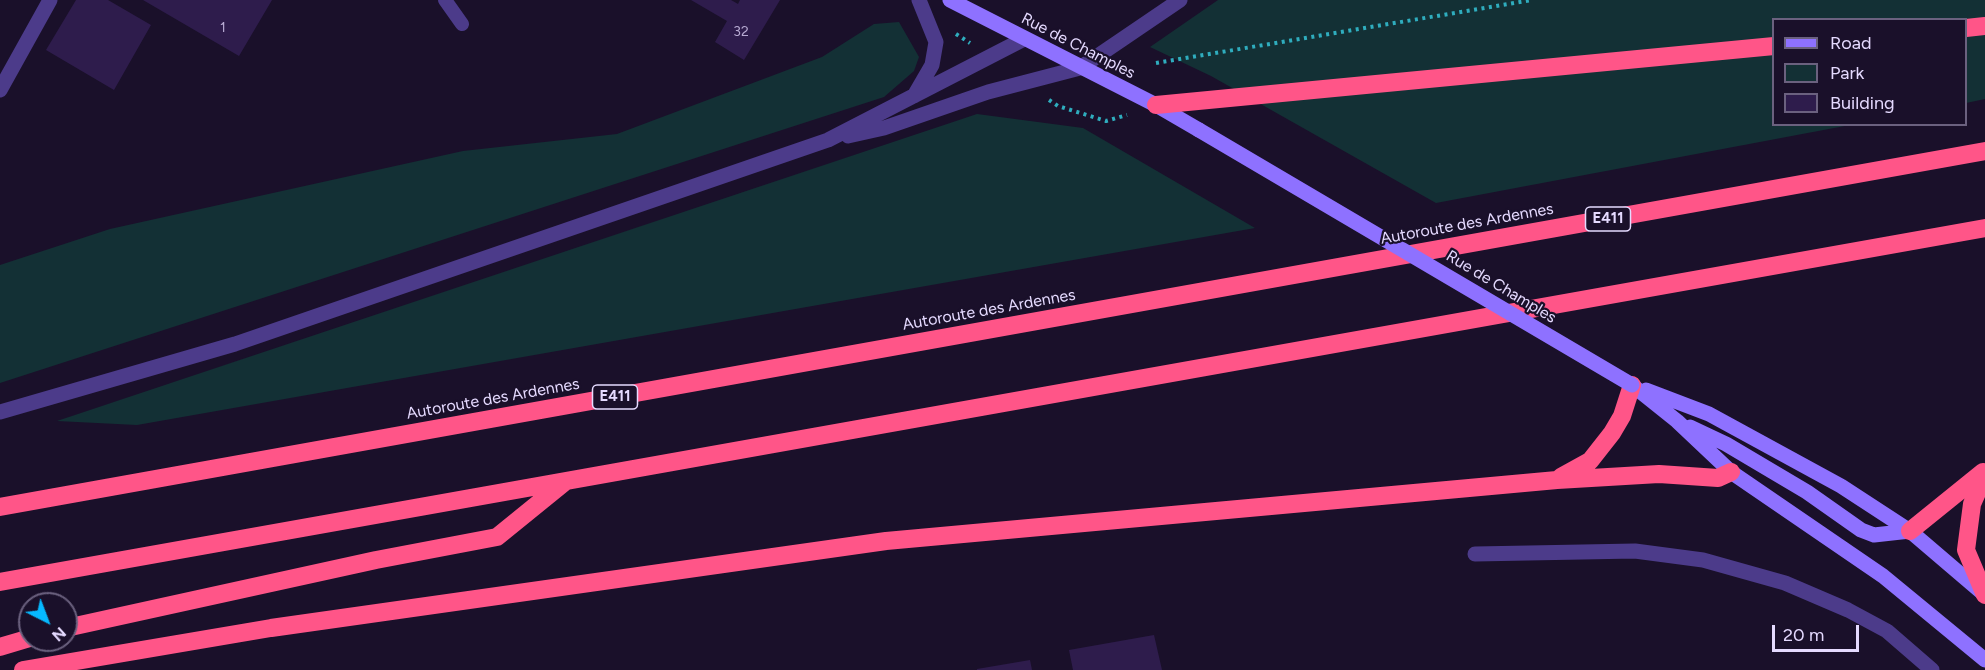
<!DOCTYPE html>
<style>
body{margin:0}
#map{position:relative;width:1985px;height:670px;overflow:hidden;background:#1a102a;font-family:Figtree,sans-serif}
canvas{display:block}
.legend{position:absolute;left:1772px;top:18px;width:195px;height:108px;box-sizing:border-box;background:#1a102a;border:2px solid #6b617f;margin:0;padding:8px 10px;list-style:none;font-size:18px;color:#e5daff}
.legend li{display:flex;align-items:center;gap:12px;height:30px}
.legend b{width:30px;border:2px solid #6b617f}
.north{position:absolute;left:18px;top:592px;width:60px;height:60px;box-sizing:border-box;background:#1a102a;border:2px solid #6b617f;border-radius:50%;rotate:138deg;font-size:16px;font-weight:700;line-height:24px;text-align:center;color:#e5daff}
.north::after{content:'';display:block;margin:auto;width:21px;height:27px;background:#06b9ff;clip-path:polygon(50% 0,100% 100%,50% 72%,0 100%)}
.scale{position:absolute;left:1772px;top:625px;width:87px;height:27px;box-sizing:border-box;border:3px solid #e5daff;border-top:0;padding-left:8px;font-size:18px;line-height:21px;white-space:nowrap;color:#e5daff;-webkit-text-stroke:4px #1a102a;paint-order:stroke}
</style>
<div id="map">
<canvas width="1985" height="670"></canvas>
<ul class="legend">
<li><b style="height:8px;background:#8e71ff"></b>Road</li>
<li><b style="height:16px;background:#133035"></b>Park</li>
<li><b style="height:16px;background:#2e1c4c"></b>Building</li>
</ul>
<div class="north">N</div>
<div class="scale">20 m</div>
</div>
<script>
const c = document.querySelector('canvas').getContext('2d');
c.lineJoin = 'round';
function fillPath(path, color) {
  c.fillStyle = color;
  c.fill(path, 'evenodd');
}
function shape(rows) {
  const path = new Path2D();
  for (const r of rows) {
    path.moveTo(r[0], r[1]);
    for (let i = 2; i < r.length; i += 2) path.lineTo(r[i], r[i + 1]);
  }
  return path;
}
function stroke(path, color, width, dash) {
  c.strokeStyle = color;
  c.lineWidth = width;
  c.lineCap = dash ? 'butt' : 'round';
  c.setLineDash(dash || []);
  c.stroke(path);
}
function write(font, color, halo, rows, align = 'center') {
  c.font = font + ' Figtree,sans-serif';
  c.lineWidth = 4.5;
  c.setLineDash([]);
  c.textBaseline = 'middle';
  c.strokeStyle = halo;
  c.fillStyle = color;
  for (const [text, x, y, turn = 0] of rows) {
    c.save();
    c.translate(x, y);
    c.rotate((+turn || 0) * Math.PI / 180);
    c.textAlign = isNaN(turn) ? turn : align;
    if (halo) c.strokeText(text, 0, 0);
    c.fillText(text, 0, 0);
    c.restore();
  }
}
const green = shape([
 [1218,0,1985,0,1985,99,1966,103,1966,20,1774,20,1774,124,1850,125,1436,203,1211,76,1150,47],
 [899,22,919,57,914,71,884,97,0,383,0,265,110,229,463,151,617,134,822,57,874,24],
 [977,114,1083,128,1255,228,137,425,57,421]
]);
const building = shape([
 [76,0,108,0,151,25,114,90,46,50],
 [143,0,272,0,239,56],
 [691,0,731,0,738,4,740,0,780,0,744,60,715,42,727,21],
 [1154,635,1162,670,1073,670,1069,650],
 [1030,660,1032,670,977,670,977,669]
]);
const path = shape([
 [956,34,970,43],
 [1156,63,1532,0],
 [1049,100,1058,106,1106,121,1127,115]
]);
const lane = shape([
 [445,0,462,24]
]);
const street = shape([
 [0,90,50,0],
 [914,96,932,65,936,42,919,0],
 [848,136,884,128,988,92,1080,68,1180,0],
 [0,412,235,344,828,140,1024,39],
 [1475,554,1635,551,1703,560,1785,583,1848,610,1887,631,1932,670]
]);
const secondary = shape([
 [950,0,1156,105,1199,130],
 [1632,385,1677,421,1731,472,1883,576,1985,660],
 [1646,390,1709,414,1841,486,1910,531,1985,595],
 [1690,427,1726,444,1807,492,1861,530,1874,535,1910,531]
]);
const highway = shape([
 [1966,28,1985,26],
 [1156,105,1774,46],
 [1561,477,1590,461,1612,433,1622,416,1632,385],
 [0,507,1985,151],
 [1910,531,1983,472],
 [0,582,1985,228],
 [1985,595,1966,550,1972,504,1985,475],
 [66,628,376,560,497,537,566,481],
 [0,647,30,638],
 [23,670,271,628,886,541,1557,480,1659,474,1718,478,1731,472]
]);
const secondaryBridge = shape([
 [1199,130,1632,385]
]);
const numberNames = [
 ["1",223,28],
 ["32",741,32]
];
const shields = [
 [1608,219,45],
 [615,397,45]
];
const shieldNames = [
 ["E411",1608,219],
 ["E411",615,397]
];
const streetNames = [
 ["Rue de Champles",1078,46,27],
 ["Autoroute des Ardennes",1467,224,-10],
 ["Rue de Champles",1501,287,31],
 ["Autoroute des Ardennes",989,310,-10],
 ["Autoroute des Ardennes",493,399,-10]
];
fillPath(green, '#133035');
fillPath(building, '#2e1c4c');
stroke(path, '#2fadbe', 4, [3, 4.5]);
stroke(lane, '#4c3b8a', 14);
stroke(street, '#4c3b8a', 15);
stroke(secondary, '#8e71ff', 15);
stroke(highway, '#f58', 18);
stroke(secondaryBridge, '#8e71ff', 15);
write('14px', '#b7aad2', null, numberNames);
for (const [x, y, w] of shields) {
  const box = new Path2D();
  box.roundRect(x - w / 2, y - 12, w, 24, 4.5);
  c.fillStyle = '#1a102a';
  c.fill(box);
  stroke(box, '#e5daff', 1.5);
}
write('bold 15px', '#e5daff', null, shieldNames);
write('16px', '#e5daff', '#1a102a', streetNames);
</script>
